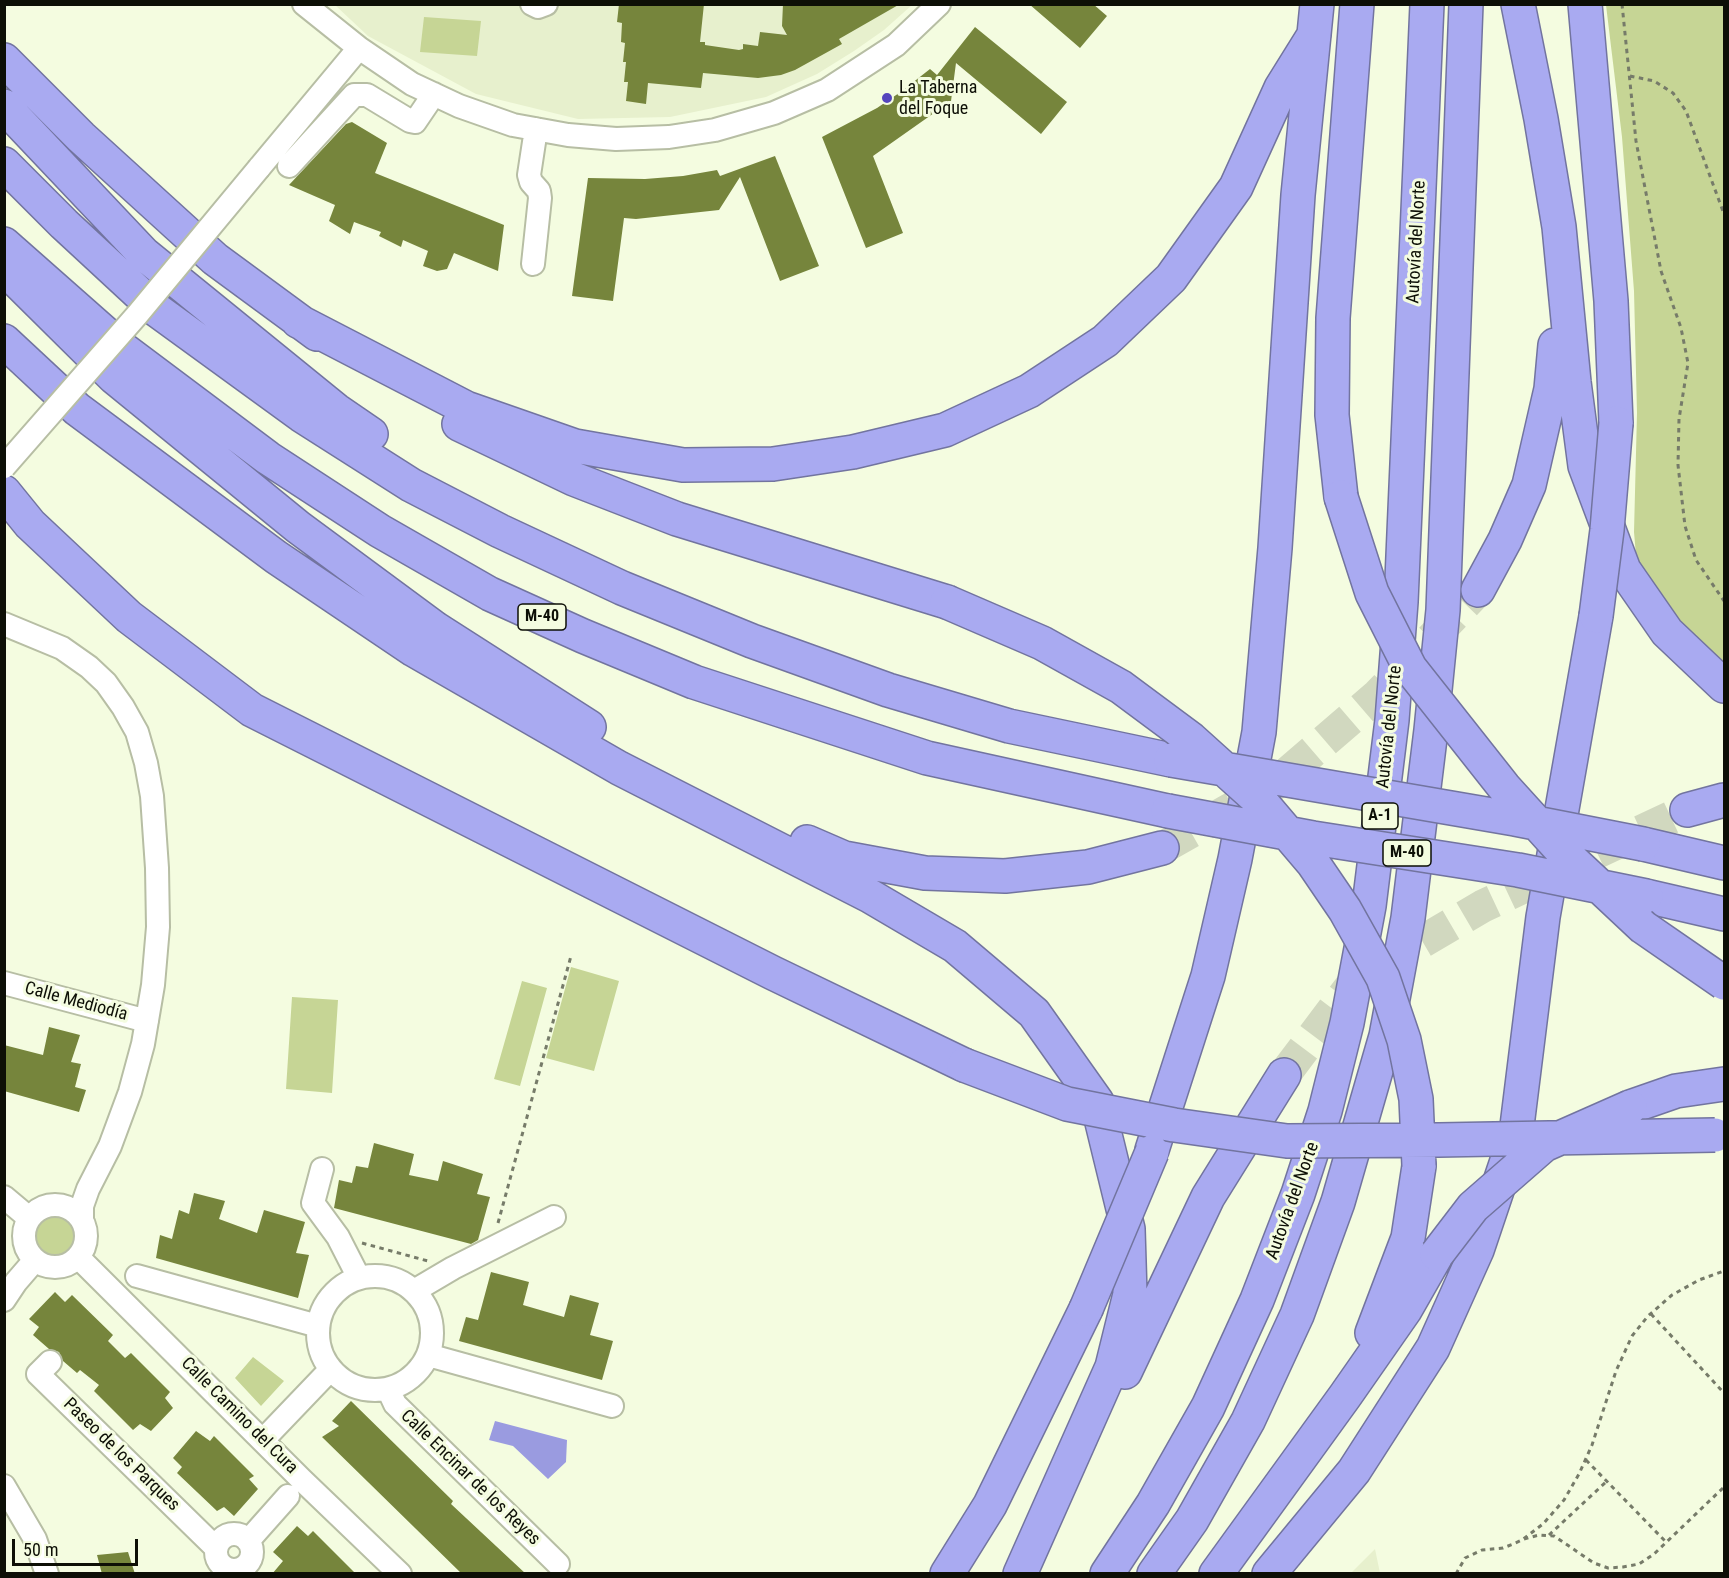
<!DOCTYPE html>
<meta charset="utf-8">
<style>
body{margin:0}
#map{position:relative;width:1729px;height:1578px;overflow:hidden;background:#f4fce0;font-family:"Roboto Condensed",sans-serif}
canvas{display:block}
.frame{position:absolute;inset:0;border:6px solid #0d0f06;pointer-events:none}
.scale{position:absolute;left:12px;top:1539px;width:126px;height:27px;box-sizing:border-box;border:3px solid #0d0f06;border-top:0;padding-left:8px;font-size:18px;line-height:21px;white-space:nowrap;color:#0d0f06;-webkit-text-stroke:4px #f4fce0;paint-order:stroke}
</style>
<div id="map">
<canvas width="1729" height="1578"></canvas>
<div class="frame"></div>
<div class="scale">50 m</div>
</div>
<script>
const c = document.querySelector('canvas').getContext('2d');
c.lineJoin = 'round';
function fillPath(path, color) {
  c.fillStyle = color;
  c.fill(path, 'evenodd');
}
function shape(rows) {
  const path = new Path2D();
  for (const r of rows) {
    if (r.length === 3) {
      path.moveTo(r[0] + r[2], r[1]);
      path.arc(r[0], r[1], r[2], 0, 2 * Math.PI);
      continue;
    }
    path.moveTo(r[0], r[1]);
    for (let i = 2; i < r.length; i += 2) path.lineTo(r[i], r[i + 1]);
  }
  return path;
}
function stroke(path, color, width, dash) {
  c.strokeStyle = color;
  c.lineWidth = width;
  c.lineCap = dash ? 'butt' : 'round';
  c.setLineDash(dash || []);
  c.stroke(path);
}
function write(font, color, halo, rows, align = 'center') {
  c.font = font + ' "Roboto Condensed",sans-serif';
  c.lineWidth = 6;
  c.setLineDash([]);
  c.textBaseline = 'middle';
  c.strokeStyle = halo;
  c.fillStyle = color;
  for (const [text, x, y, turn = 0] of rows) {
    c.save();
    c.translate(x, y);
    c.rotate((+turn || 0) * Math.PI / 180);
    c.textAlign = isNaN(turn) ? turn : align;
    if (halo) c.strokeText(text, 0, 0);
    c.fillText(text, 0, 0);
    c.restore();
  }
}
const built = shape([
 [335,5,912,5,884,30,854,51,817,74,766,97,670,117,578,119,476,94,368,36],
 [1375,1549,1380,1573,1351,1573]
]);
const green = shape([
 [1606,5,1724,5,1724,665,1677,622,1637,567,1634,532,1637,413,1634,291,1622,137],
 [424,17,481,21,477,56,420,52],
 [571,967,619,981,594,1071,546,1058],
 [522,981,547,988,520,1086,494,1079],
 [292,997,338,1000,332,1093,286,1089],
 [56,1236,23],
 [253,1357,284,1381,261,1406,235,1378]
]);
const water = shape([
 [495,1421,567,1440,566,1462,548,1479,513,1446,489,1440]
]);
const building = shape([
 [619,4,704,4,700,42,705,42,705,45,739,50,743,49,743,44,758,46,760,32,787,35,782,26,783,4,900,4,839,39,842,44,795,70,781,75,758,78,703,73,701,88,648,83,646,104,626,101,628,82,624,82,626,62,623,62,625,43,621,42,622,23,617,22],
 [1029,4,1093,4,1107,16,1080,48],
 [975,27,1067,102,1041,134,956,63,951,101,873,156,903,233,866,248,822,137,877,108,902,91,930,69,937,75],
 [352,122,387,143,375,173,504,225,498,271,454,253,447,269,437,271,423,266,428,251,403,240,401,247,379,236,381,232,354,222,350,234,329,221,335,205,289,185,346,124],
 [775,156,819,266,780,281,740,177,719,210,636,219,624,218,613,301,572,296,588,178,645,179,683,176,717,170,720,176],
 [49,1027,80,1035,71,1062,81,1064,75,1087,86,1090,79,1112,4,1091,4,1045,43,1055],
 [374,1143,414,1154,409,1175,438,1181,443,1161,483,1174,477,1194,490,1197,478,1240,471,1244,334,1208,339,1180,352,1183,356,1166,368,1168],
 [194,1193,225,1201,219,1219,257,1233,264,1210,305,1222,296,1253,309,1255,298,1298,156,1258,160,1235,172,1239,179,1210,189,1214],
 [491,1272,529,1282,523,1305,564,1317,570,1295,599,1303,590,1335,613,1341,602,1380,459,1341,466,1317,478,1320],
 [55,1292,65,1302,72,1295,113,1335,108,1341,125,1358,131,1353,170,1392,165,1398,173,1408,151,1431,140,1424,133,1430,94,1391,99,1385,80,1370,77,1373,63,1361,59,1352,49,1349,33,1335,39,1327,29,1319],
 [351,1401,453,1501,451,1504,526,1574,462,1574,322,1437,339,1426,332,1421],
 [196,1431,210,1441,214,1436,254,1476,249,1479,258,1489,234,1516,224,1507,217,1511,177,1473,182,1467,173,1458],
 [297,1526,308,1536,313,1531,356,1574,272,1574,283,1561,273,1552],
 [128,1552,135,1574,102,1574,97,1555]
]);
const highwayTunnel = shape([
 [1162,848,1275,784,1378,695,1478,590],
 [1284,1075,1355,981,1483,906,1687,810]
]);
const path = shape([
 [1622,4,1636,141,1661,271,1681,328,1688,363,1679,419,1678,465,1685,526,1696,560,1724,601],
 [1630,76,1654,81,1673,93,1686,111,1724,214],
 [498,1223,571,956],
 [362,1243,428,1261],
 [1651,1314,1724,1393],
 [1586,1460,1666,1542],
 [1549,1535,1607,1481],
 [1524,1539,1539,1535,1554,1536,1594,1563,1608,1568,1623,1567,1639,1564,1654,1554,1724,1487],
 [1456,1574,1465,1558,1482,1550,1503,1548,1513,1544,1522,1540,1543,1524,1564,1500,1579,1474,1592,1445,1616,1371,1632,1336,1648,1316,1672,1295,1699,1280,1724,1271]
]);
const minor = shape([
 [304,4,359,48,412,84,459,106,513,125,568,135,616,139,669,137,715,130,774,113,827,90,896,45,939,4],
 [532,4,538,7,546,4],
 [289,166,354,95,367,95,410,121,415,122,434,94],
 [259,168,359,48],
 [533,264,540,198,539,191,531,182,529,175,536,129],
 [4,624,62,648,89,667,106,683,123,707,137,732,146,763,152,796,157,868,158,927,153,985,143,1044,130,1092,110,1146,88,1189,82,1206,82,1219],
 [4,983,147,1021],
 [322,1169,313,1203,338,1237,359,1278],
 [4,1197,29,1218],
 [55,1236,31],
 [79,1258,302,1480,400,1574],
 [375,1333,57],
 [137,1276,318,1326],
 [414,1291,453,1268,554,1217],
 [4,1300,16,1282,35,1260],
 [428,1355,612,1406],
 [50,1362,38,1374,216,1548],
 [388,1389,395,1404,558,1564],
 [263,1440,330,1370],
 [4,1486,35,1539,47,1574],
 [234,1552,18],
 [248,1541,288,1496]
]);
const highway = shape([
 [1518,4,1541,119,1559,227,1574,382,1585,466,1624,570,1667,632,1724,686],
 [1585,4,1611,301,1616,423],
 [4,60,81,137,215,259,317,334],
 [4,106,144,254,336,410,371,434],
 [4,164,64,224,158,311,301,415,411,485,500,531,622,588,752,641,888,690,1009,726,1171,760],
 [4,244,124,350,268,458,380,531,490,594,583,636,694,682,927,758,1168,811],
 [4,268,114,377,298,527,436,629,589,727],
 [298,321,466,408,575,446,683,465,773,464,853,452,945,430,1029,391,1105,341,1171,278,1236,187,1281,88,1314,35],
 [4,341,77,409,276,557,414,650,619,768,870,896,955,946,1034,1013,1097,1102,1128,1229,1130,1294,1112,1367,1020,1574],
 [459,424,574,479,677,519,947,602],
 [4,492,30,524,129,617,252,710,773,973,964,1065],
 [1341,497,1332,415,1333,318,1357,4],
 [1478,590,1505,540,1529,485,1551,389,1555,345],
 [1687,810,1724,800],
 [807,842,844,858,925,873,1005,876,1088,867,1162,848],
 [1643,844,1724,863],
 [1646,896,1724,914],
 [1630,1107,1676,1091,1724,1084],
 [1152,1150,1208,976,1235,859,1259,732,1275,548,1298,195,1317,4],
 [1372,1333,1408,1238,1419,1166],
 [1125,1372,1208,1197,1284,1075],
 [947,1574,990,1505,1086,1309],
 [1107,1574,1153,1504,1208,1407,1257,1300,1298,1194,1325,1111,1347,1023,1369,906,1392,720,1401,602,1427,4],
 [1154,1574,1192,1520,1248,1421,1297,1315,1338,1202,1386,1036,1408,918,1431,730,1443,610,1466,4],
 [1216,1574,1345,1396,1405,1310,1437,1254],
 [1269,1574,1354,1471,1433,1348,1477,1250,1516,1134,1543,917,1596,616]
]);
const minorBridge = shape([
 [4,467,137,315,259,168]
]);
const highwayBridge = shape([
 [1341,497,1372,593,1410,668,1504,787,1563,852,1643,927,1724,983],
 [947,602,1042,643,1121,687,1191,739,1262,803,1313,863,1345,910,1383,978,1404,1040,1416,1099,1419,1166],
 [1596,616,1607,530,1616,423],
 [1171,760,1515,819,1643,844],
 [1168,811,1313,838,1518,870,1646,896],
 [964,1065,1067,1104,1174,1125,1287,1141,1439,1140,1715,1135],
 [1437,1254,1473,1207,1544,1145,1630,1107],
 [1086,1309,1152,1152]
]);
const markers = [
 [887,98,6,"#5545bd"]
];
const shields = [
 [542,617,48],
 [1380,816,36],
 [1407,853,48]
];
const shieldNames = [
 ["M-40",542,617],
 ["A-1",1380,816],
 ["M-40",1407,853]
];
const poiNames = [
 ["La Taberna",899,88],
 ["del Foque",899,109]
];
const streetNames = [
 ["Autovía del Norte",1417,242,-87],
 ["Autovía del Norte",1390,727,-84],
 ["Calle Mediodía",76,1002,15],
 ["Autovía del Norte",1293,1201,-70],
 ["Calle Camino del Cura",239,1416,45],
 ["Paseo de los Parques",121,1455,44],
 ["Calle Encinar de los Reyes",470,1478,44]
];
fillPath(built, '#e7f0cd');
fillPath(green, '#c6d595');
fillPath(water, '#9a9be0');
fillPath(building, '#76853c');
stroke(highwayTunnel, '#d1d8bf', 33, [33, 16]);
stroke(minor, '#b7bea4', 26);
stroke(highway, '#72749f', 36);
stroke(path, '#767b69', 3, [4.5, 4.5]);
stroke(minor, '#fff', 22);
stroke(highway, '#a9aaf1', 33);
stroke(minorBridge, '#b7bea4', 26, []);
stroke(highwayBridge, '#72749f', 36, []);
stroke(minorBridge, '#fff', 22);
stroke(highwayBridge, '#a9aaf1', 33);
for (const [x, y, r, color] of markers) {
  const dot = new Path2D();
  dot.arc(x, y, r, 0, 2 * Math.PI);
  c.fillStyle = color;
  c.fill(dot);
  stroke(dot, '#f4fce0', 2);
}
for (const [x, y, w] of shields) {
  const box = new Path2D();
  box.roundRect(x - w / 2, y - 13, w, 26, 4.5);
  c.fillStyle = '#f4fce0';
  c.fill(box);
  stroke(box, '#0d0f06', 1.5);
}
write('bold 16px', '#0d0f06', null, shieldNames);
write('18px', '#0d0f06', '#f4fce0', poiNames, 'left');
write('18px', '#0d0f06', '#f4fce0', streetNames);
</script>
